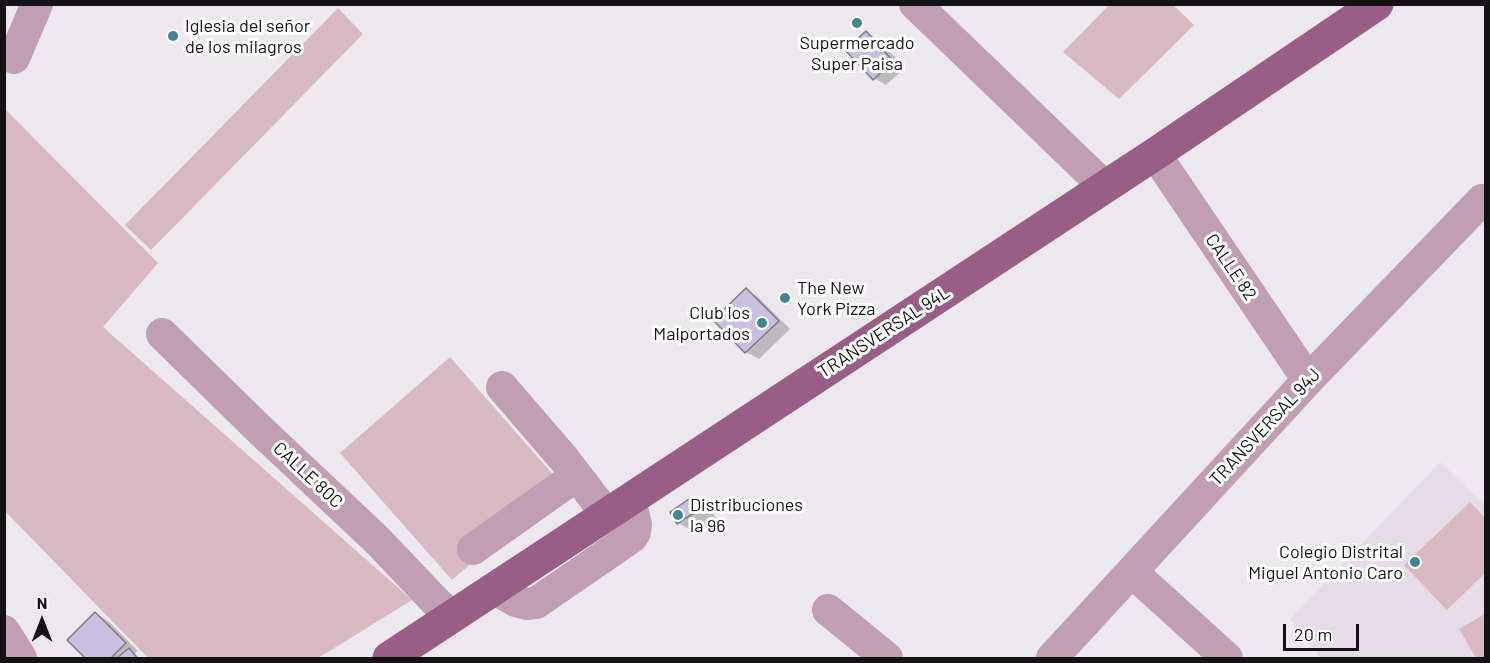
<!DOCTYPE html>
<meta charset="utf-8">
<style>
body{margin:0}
#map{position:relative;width:1490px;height:663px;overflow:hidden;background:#ede8ee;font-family:Barlow,sans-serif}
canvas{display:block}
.frame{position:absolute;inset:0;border:6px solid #141214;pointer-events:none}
.north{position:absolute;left:12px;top:591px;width:60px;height:60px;-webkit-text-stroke:4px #fff;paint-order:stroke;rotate:0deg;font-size:16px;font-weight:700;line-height:24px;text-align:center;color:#141214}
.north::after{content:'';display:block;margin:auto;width:21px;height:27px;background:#141214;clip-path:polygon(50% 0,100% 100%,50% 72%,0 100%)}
.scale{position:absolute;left:1283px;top:624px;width:76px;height:27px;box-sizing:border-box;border:3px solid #141214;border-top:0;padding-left:8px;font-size:18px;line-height:21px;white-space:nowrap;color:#141214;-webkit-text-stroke:4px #fff;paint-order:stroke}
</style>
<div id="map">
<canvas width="1490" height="663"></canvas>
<div class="frame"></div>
<div class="north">N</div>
<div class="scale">20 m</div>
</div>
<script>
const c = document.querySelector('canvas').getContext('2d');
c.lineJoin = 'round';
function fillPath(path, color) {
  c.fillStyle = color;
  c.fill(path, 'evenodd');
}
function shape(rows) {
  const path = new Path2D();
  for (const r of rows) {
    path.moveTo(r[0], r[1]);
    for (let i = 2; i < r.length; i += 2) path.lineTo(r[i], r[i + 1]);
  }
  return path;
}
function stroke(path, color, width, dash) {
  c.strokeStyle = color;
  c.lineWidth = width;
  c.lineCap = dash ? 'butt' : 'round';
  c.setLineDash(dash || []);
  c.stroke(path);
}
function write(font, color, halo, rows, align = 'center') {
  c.font = font + ' Barlow,sans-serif';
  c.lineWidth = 6;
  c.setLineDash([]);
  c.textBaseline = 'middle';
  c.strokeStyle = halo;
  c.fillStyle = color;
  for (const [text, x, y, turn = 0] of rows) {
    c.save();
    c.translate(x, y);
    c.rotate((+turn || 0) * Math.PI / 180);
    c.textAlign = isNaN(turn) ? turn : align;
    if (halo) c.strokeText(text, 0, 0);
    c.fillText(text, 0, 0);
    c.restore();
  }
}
const built = shape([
 [1440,462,1485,505,1485,658,1321,658,1290,619]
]);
const green = shape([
 [1109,5,1173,5,1194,25,1119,99,1063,52],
 [338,8,363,34,151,250,125,225],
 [5,109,158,263,103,327,412,600,318,658,148,658,5,511],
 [450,357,562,485,452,580,340,453],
 [1470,502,1485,518,1485,573,1447,610,1404,565],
 [1485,614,1485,658,1476,658,1459,629]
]);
const shadow = shape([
 [866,32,878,39,905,68,886,85,874,78],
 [746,290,758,297,790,329,759,359,746,352,715,321],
 [692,499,710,509,717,519,696,533,678,523],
 [96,614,108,621,138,651,135,653,139,658,87,658,69,640]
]);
const building = shape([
 [866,31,893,61,873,80,845,50,866,31],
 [746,288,779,321,745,353,713,320,746,288],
 [692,497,700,509,677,524,670,512,692,497],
 [95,612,126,643,111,658,85,658,67,640,95,612],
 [129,648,137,658,119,658,118,657,129,648]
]);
const minor = shape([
 [915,4,1105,187],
 [14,58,37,4],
 [1155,154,1308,380],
 [162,334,258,428,378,541,435,601,452,617],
 [502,387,564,459,607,515],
 [473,549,576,476],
 [1132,572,1227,658],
 [495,589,516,601,527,604,536,603,632,537,635,532,636,525,630,500],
 [828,610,887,658],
 [4,631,21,658],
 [1052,658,1308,380,1482,200]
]);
const major = shape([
 [389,658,1155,154,1377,4]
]);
const markers = [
 [857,23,6,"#428496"],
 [173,36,6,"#428496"],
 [785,298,6,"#428496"],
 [762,323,6,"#428496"],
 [678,515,6,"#428496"],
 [1415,562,6,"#428496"]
];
const poiNames = [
 ["Iglesia del señor",185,26],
 ["de los milagros",185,47],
 ["Supermercado",857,43,"center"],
 ["Super Paisa",857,64,"center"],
 ["The New",797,288],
 ["York Pizza",797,309],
 ["Club los",750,313,"right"],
 ["Malportados",750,334,"right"],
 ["Distribuciones",690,505],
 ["la 96",690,526],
 ["Colegio Distrital",1403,552,"right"],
 ["Miguel Antonio Caro",1403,573,"right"]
];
const streetNames = [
 ["CALLE 82",1231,267,56],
 ["TRANSVERSAL 94L",884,332,-33],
 ["TRANSVERSAL 94J",1265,427,-47],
 ["CALLE 80C",308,475,43]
];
fillPath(built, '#e6dce9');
fillPath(green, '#d6b9c1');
fillPath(shadow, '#0003');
fillPath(building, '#c9bfe1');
stroke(building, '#7d7b82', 1.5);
stroke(minor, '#c09eb4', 32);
stroke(major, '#985e86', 33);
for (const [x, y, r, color] of markers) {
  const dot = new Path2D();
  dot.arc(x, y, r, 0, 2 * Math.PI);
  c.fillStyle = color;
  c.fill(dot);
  stroke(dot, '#fff', 2);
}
write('18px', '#141214', '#fff', poiNames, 'left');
write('18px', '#141214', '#fff', streetNames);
</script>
